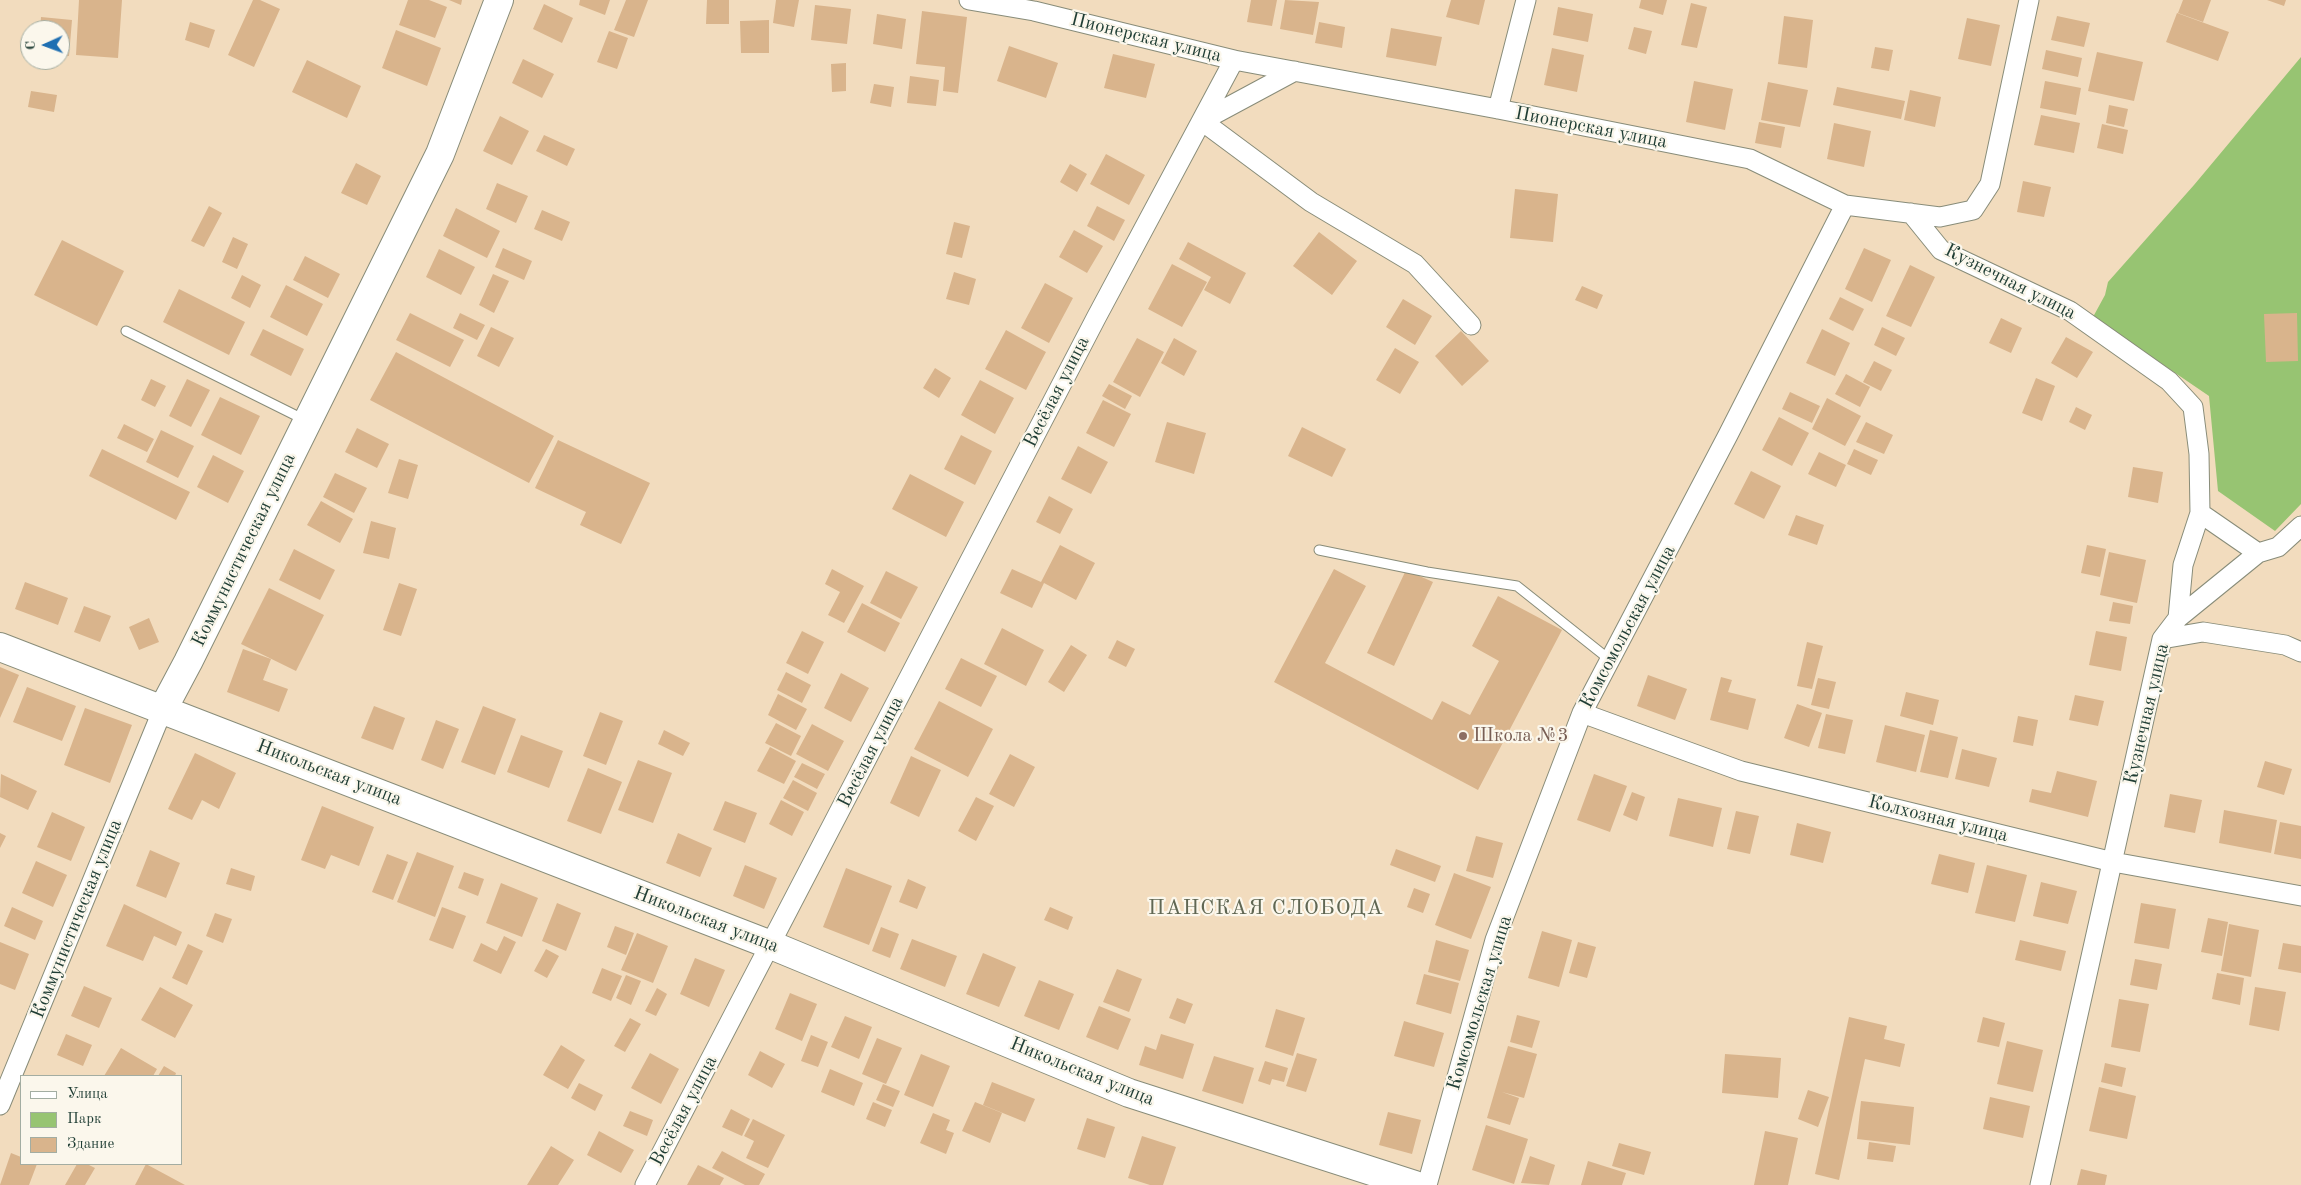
<!DOCTYPE html>
<meta charset="utf-8">
<style>
body{margin:0}
#map{position:relative;width:2301px;height:1185px;overflow:hidden;background:#f2dcbe;font-family:"Old Standard TT",serif}
canvas{display:block}
.legend{position:absolute;left:20px;top:1075px;width:162px;height:90px;box-sizing:border-box;background:#fbf7ec;border:1px solid #a3ada2;margin:0;padding:6px 9px;list-style:none;font-size:15px;color:#1f3d34}
.legend li{display:flex;align-items:center;gap:10px;height:25px}
.legend b{width:25px;border:1px solid #a3ada2}
.north{position:absolute;left:20px;top:20px;width:50px;height:50px;box-sizing:border-box;background:#fbf7ec;border:1px solid #a3ada2;border-radius:50%;rotate:268deg;font-size:14px;font-weight:700;line-height:20px;text-align:center;color:#1f3d34}
.north::after{content:'';display:block;margin:auto;width:18px;height:22px;background:#1f6fb2;clip-path:polygon(50% 0,100% 100%,50% 72%,0 100%)}
</style>
<div id="map">
<canvas width="2301" height="1185"></canvas>
<ul class="legend">
<li><b style="height:6px;background:#fff"></b>Улица</li>
<li><b style="height:14px;background:#97c472"></b>Парк</li>
<li><b style="height:14px;background:#d9b48c"></b>Здание</li>
</ul>
<div class="north">С</div>
</div>
<script>
const c = document.querySelector('canvas').getContext('2d');
c.lineJoin = 'round';
function fillPath(path, color) {
  c.fillStyle = color;
  c.fill(path, 'evenodd');
}
function shape(rows) {
  const path = new Path2D();
  for (const r of rows) {
    path.moveTo(r[0], r[1]);
    for (let i = 2; i < r.length; i += 2) path.lineTo(r[i], r[i + 1]);
  }
  return path;
}
function stroke(path, color, width, dash) {
  c.strokeStyle = color;
  c.lineWidth = width;
  c.lineCap = dash ? 'butt' : 'round';
  c.setLineDash(dash || []);
  c.stroke(path);
}
function write(font, color, halo, rows, align = 'center') {
  c.font = font + ' "Old Standard TT",serif';
  c.lineWidth = 4.5;
  c.setLineDash([]);
  c.textBaseline = 'middle';
  c.strokeStyle = halo;
  c.fillStyle = color;
  for (const [text, x, y, turn = 0] of rows) {
    c.save();
    c.translate(x, y);
    c.rotate((+turn || 0) * Math.PI / 180);
    c.textAlign = isNaN(turn) ? turn : align;
    if (halo) c.strokeText(text, 0, 0);
    c.fillText(text, 0, 0);
    c.restore();
  }
}
const green = shape([
 [2301,57,2301,504,2275,531,2218,491,2209,396,2093,317,2105,295,2108,282,2194,185]
]);
const building = shape([
 [79,0,122,0,118,58,76,55],
 [253,0,260,0,280,9,254,67,228,55],
 [408,0,429,0,447,7,435,38,399,25],
 [449,0,462,0,461,5],
 [580,0,610,0,605,15,579,5],
 [626,0,648,0,634,37,614,30],
 [707,0,729,0,729,24,706,24],
 [776,0,799,0,794,27,773,23],
 [1251,0,1277,0,1272,26,1247,22],
 [1285,0,1319,2,1313,35,1280,29],
 [1451,0,1485,0,1479,25,1446,17],
 [1641,0,1667,0,1663,15,1639,8],
 [2183,0,2211,0,2203,22,2178,13],
 [2267,0,2286,0,2284,6],
 [1691,3,1707,7,1697,48,1681,45],
 [544,4,573,18,562,43,533,29],
 [815,5,851,9,847,44,811,40],
 [1558,7,1593,14,1588,42,1553,35],
 [922,11,967,17,958,93,943,91,945,67,916,64],
 [2177,13,2229,32,2218,61,2166,42],
 [877,14,906,19,902,49,873,44],
 [1784,16,1813,20,1807,68,1778,64],
 [2057,16,2090,23,2084,47,2051,40],
 [41,17,72,20,69,56,60,55,60,30,40,30],
 [1967,18,2000,25,1991,66,1958,59],
 [769,20,769,53,741,53,740,21],
 [190,22,215,30,209,48,185,40],
 [1319,22,1345,27,1342,48,1315,43],
 [1634,27,1652,31,1646,54,1628,49],
 [1391,28,1442,37,1436,66,1386,57],
 [396,30,441,48,427,86,382,68],
 [609,31,628,38,617,69,597,62],
 [1009,46,1058,63,1046,98,997,81],
 [1875,47,1893,50,1889,71,1871,68],
 [1552,48,1584,55,1577,92,1544,85],
 [2046,50,2082,58,2078,77,2042,69],
 [2097,52,2143,62,2134,101,2088,91],
 [1113,54,1155,64,1146,98,1104,88],
 [523,59,554,74,542,98,512,83],
 [307,60,361,86,347,118,292,92],
 [846,63,846,91,832,92,831,64],
 [910,76,939,80,936,106,907,103],
 [1694,81,1733,89,1725,130,1686,122],
 [2045,81,2081,88,2076,115,2040,108],
 [1768,82,1808,90,1800,127,1761,120],
 [874,84,894,87,891,107,870,103],
 [1837,87,1905,101,1901,119,1833,105],
 [1910,90,1941,97,1935,127,1904,120],
 [31,91,57,95,54,112,28,107],
 [2109,105,2128,109,2124,127,2106,123],
 [2041,115,2080,123,2074,153,2034,145],
 [500,116,529,131,512,165,483,151],
 [1759,122,1785,127,1781,148,1755,143],
 [1834,123,1871,131,1864,167,1827,159],
 [2102,124,2128,130,2123,154,2097,148],
 [544,135,575,149,567,166,536,151],
 [1106,154,1145,175,1129,205,1090,184],
 [356,163,381,176,367,205,341,193],
 [1070,164,1087,174,1077,192,1060,182],
 [2023,181,2051,187,2044,217,2017,212],
 [497,183,528,196,516,223,486,209],
 [1515,189,1558,194,1553,242,1510,238],
 [209,206,222,213,204,247,191,241],
 [1097,206,1125,220,1114,241,1087,226],
 [456,208,500,231,487,258,443,236],
 [542,210,570,222,562,241,534,229],
 [954,222,970,226,962,258,946,254],
 [1074,230,1103,246,1087,273,1059,257],
 [1319,232,1357,261,1332,295,1293,266],
 [233,237,248,244,237,269,222,262],
 [62,240,124,271,97,326,34,295],
 [1188,242,1246,273,1230,304,1204,290,1211,277,1179,259],
 [503,248,532,261,524,280,495,267],
 [1864,248,1891,260,1872,302,1845,289],
 [439,249,475,267,461,295,426,277],
 [305,256,340,274,328,298,293,280],
 [1172,264,1207,282,1182,327,1148,309],
 [1910,265,1935,277,1911,327,1886,316],
 [954,272,976,279,969,305,946,299],
 [493,274,509,281,494,313,479,305],
 [242,275,261,285,250,308,231,298],
 [1045,283,1073,298,1049,343,1021,328],
 [286,285,323,304,307,336,270,317],
 [1582,286,1603,295,1597,309,1575,300],
 [179,289,245,322,229,355,163,322],
 [1840,297,1864,309,1853,331,1829,319],
 [1403,299,1432,316,1415,345,1386,327],
 [410,313,464,340,450,367,396,340],
 [460,313,485,325,477,340,453,328],
 [2297,313,2298,361,2266,362,2264,314],
 [2001,318,2022,328,2011,353,1989,343],
 [491,327,514,338,499,367,477,356],
 [1882,327,1905,338,1896,356,1874,345],
 [263,329,304,349,291,376,250,355],
 [1822,329,1850,343,1835,376,1806,363],
 [1006,330,1046,352,1026,390,985,369],
 [1461,331,1489,361,1462,386,1435,356],
 [2066,337,2093,352,2077,378,2051,363],
 [1137,338,1164,352,1140,397,1113,382],
 [1174,338,1197,351,1184,376,1161,363],
 [1395,348,1419,362,1400,394,1376,380],
 [396,352,554,436,529,483,370,400],
 [1874,361,1892,370,1881,391,1863,382],
 [935,368,951,378,939,398,923,388],
 [1846,374,1870,387,1860,407,1835,394],
 [2036,378,2055,386,2042,421,2022,413],
 [151,379,166,386,155,407,141,400],
 [187,379,210,390,191,427,169,416],
 [980,380,1014,398,995,434,961,415],
 [1109,384,1132,396,1125,409,1102,396],
 [1790,392,1820,406,1812,423,1782,409],
 [220,397,260,416,241,455,201,435],
 [1827,398,1861,416,1845,446,1812,429],
 [1103,400,1131,414,1114,447,1086,433],
 [2076,407,2092,415,2085,430,2069,422],
 [1779,417,1809,433,1792,466,1762,450],
 [1167,422,1206,433,1194,474,1155,462],
 [1866,422,1893,435,1884,454,1856,442],
 [124,424,154,439,147,452,117,438],
 [1302,427,1346,449,1332,477,1288,456],
 [357,428,389,444,377,468,345,452],
 [161,430,194,446,178,478,146,462],
 [961,435,992,451,975,485,944,469],
 [558,440,650,483,621,544,580,525,586,512,535,488],
 [1078,446,1108,462,1091,494,1061,479],
 [102,449,190,492,176,520,89,476],
 [1854,449,1878,460,1871,475,1847,464],
 [1819,452,1846,465,1836,487,1808,474],
 [213,455,244,471,228,503,197,487],
 [399,459,418,465,408,499,388,493],
 [2133,467,2163,472,2158,503,2128,497],
 [1751,471,1781,486,1764,519,1734,504],
 [335,473,367,488,354,513,323,497],
 [910,474,964,502,946,537,892,509],
 [1049,496,1073,509,1060,534,1036,522],
 [321,501,353,519,340,543,307,525],
 [1796,515,1824,525,1817,545,1788,535],
 [371,521,396,528,389,559,363,553],
 [1060,545,1095,563,1076,600,1044,583,1032,608,1000,593,1012,569,1041,582],
 [2087,545,2106,549,2100,577,2081,573],
 [294,549,335,570,320,600,279,580],
 [2109,552,2146,560,2137,603,2100,595],
 [832,569,864,586,844,623,828,615,840,592,825,584],
 [1334,569,1366,586,1325,663,1432,720,1442,701,1470,715,1499,661,1472,646,1498,596,1562,630,1478,790,1274,682],
 [1406,570,1433,582,1394,666,1367,653],
 [886,571,918,587,901,619,870,603],
 [25,582,68,598,58,625,15,609],
 [399,583,417,589,401,636,383,630],
 [269,588,324,615,296,671,241,644],
 [2113,602,2133,606,2130,624,2109,621],
 [862,603,900,623,885,652,847,632],
 [84,606,111,616,100,642,74,632],
 [149,618,159,642,139,650,129,627],
 [1002,628,1044,650,1026,686,984,664],
 [802,631,824,642,808,674,786,663],
 [2096,631,2127,637,2121,671,2089,665],
 [1117,640,1135,649,1126,667,1108,658],
 [1807,642,1823,646,1812,689,1797,686],
 [1071,645,1087,655,1064,692,1048,682],
 [243,649,271,659,263,680,288,689,279,712,227,692],
 [961,658,997,676,981,707,945,689],
 [0,667,19,675,0,718],
 [786,672,811,685,802,703,777,690],
 [841,673,869,688,851,722,824,708],
 [1648,675,1687,689,1675,720,1637,706],
 [1721,677,1732,680,1728,692,1756,699,1748,730,1710,720],
 [1818,678,1836,682,1829,709,1811,705],
 [27,687,76,706,62,741,13,722],
 [1906,692,1939,700,1933,725,1900,716],
 [778,694,807,709,796,730,768,715],
 [2075,695,2104,701,2098,726,2069,720],
 [939,701,993,729,968,777,914,749],
 [1797,704,1822,713,1809,747,1784,738],
 [374,706,405,718,393,750,361,738],
 [483,706,516,719,495,775,461,762],
 [85,708,132,725,110,783,64,765],
 [600,712,623,721,606,765,583,756],
 [1826,714,1853,720,1845,754,1818,748],
 [2018,716,2038,720,2033,746,2013,742],
 [436,720,459,729,443,769,421,760],
 [776,723,801,736,791,756,765,743],
 [812,724,844,741,828,771,796,754],
 [1885,725,1925,735,1916,772,1876,762],
 [664,730,690,743,683,756,658,744],
 [1930,730,1958,737,1948,778,1920,772],
 [521,735,563,751,549,788,507,772],
 [770,747,796,761,784,784,757,771],
 [1962,749,1997,758,1989,787,1955,779],
 [195,753,236,773,219,809,202,800,192,820,168,809],
 [1010,754,1035,767,1014,807,989,794],
 [911,756,941,770,919,817,890,803],
 [638,760,672,773,653,823,618,810],
 [2265,761,2292,769,2284,795,2257,787],
 [802,763,825,774,817,789,794,777],
 [588,768,622,782,601,834,567,821],
 [2057,771,2097,781,2088,817,2029,802,2032,789,2051,793],
 [1,774,37,791,28,810,0,797],
 [1594,774,1627,786,1610,832,1577,820],
 [793,780,817,793,808,811,783,798],
 [1632,792,1645,797,1637,821,1623,815],
 [2170,794,2202,800,2195,833,2164,827],
 [976,797,994,806,976,841,958,831],
 [1678,798,1722,808,1713,847,1669,836],
 [781,800,804,812,792,836,769,824],
 [725,801,757,813,745,843,713,830],
 [322,806,374,827,359,866,331,855,325,869,301,860],
 [2224,810,2277,820,2271,853,2219,843],
 [1736,811,1759,816,1750,854,1727,849],
 [52,812,85,827,71,861,37,847],
 [2280,822,2301,826,2301,859,2274,854],
 [1797,823,1831,832,1823,863,1790,855],
 [0,833,6,836,0,848],
 [678,833,712,848,700,877,666,863],
 [1476,836,1503,843,1493,878,1466,871],
 [1396,849,1441,866,1435,882,1390,865],
 [150,850,180,863,166,898,136,886],
 [417,852,454,866,435,917,397,902],
 [387,854,408,862,393,900,372,892],
 [1939,854,1975,863,1968,893,1931,884],
 [36,861,67,875,53,907,22,893],
 [745,865,777,878,764,909,733,896],
 [1987,865,2027,875,2015,922,1975,913],
 [231,868,255,876,251,891,226,884],
 [846,868,892,886,869,945,823,927],
 [464,872,484,879,478,896,458,888],
 [1454,873,1491,887,1471,939,1435,925],
 [908,879,926,887,917,909,899,902],
 [2041,882,2077,891,2068,924,2033,916],
 [501,883,538,898,522,937,486,923],
 [1414,888,1430,894,1423,913,1407,907],
 [557,903,581,913,566,951,542,941],
 [2141,903,2176,909,2169,949,2134,943],
 [124,904,182,932,176,946,154,936,143,961,106,946],
 [12,907,43,921,35,940,4,926],
 [442,907,466,916,453,949,429,940],
 [1050,907,1073,917,1068,930,1044,920],
 [215,913,232,919,223,943,206,936],
 [2208,918,2228,922,2222,956,2201,952],
 [2229,924,2259,930,2251,977,2221,971],
 [615,926,634,933,626,955,607,947],
 [881,927,899,934,890,958,872,951],
 [1542,931,1572,940,1559,987,1528,978],
 [637,933,668,946,653,983,621,970],
 [504,936,516,942,501,974,473,961,481,943,497,951],
 [912,939,957,956,945,987,900,969],
 [1436,940,1469,950,1460,981,1428,972],
 [2020,940,2066,951,2061,971,2015,960],
 [0,942,29,954,15,990,0,984],
 [1578,942,1596,947,1587,978,1569,973],
 [2283,943,2301,946,2301,973,2278,969],
 [188,944,203,951,187,985,172,978],
 [546,949,559,956,547,978,534,971],
 [983,953,1016,967,999,1007,966,994],
 [695,958,725,970,709,1007,680,994],
 [2135,959,2162,964,2157,990,2130,985],
 [602,968,622,976,611,1001,592,993],
 [1117,969,1142,979,1129,1012,1103,1002],
 [2217,973,2244,978,2240,1005,2212,999],
 [1424,974,1459,983,1451,1014,1416,1004],
 [626,975,641,981,631,1005,616,998],
 [1039,980,1074,994,1059,1030,1024,1016],
 [84,986,112,998,99,1028,71,1016],
 [160,987,193,1005,175,1038,141,1020],
 [2255,987,2286,992,2279,1031,2249,1025],
 [657,988,667,994,656,1016,645,1011],
 [790,993,817,1004,802,1041,775,1029],
 [1177,998,1193,1004,1185,1024,1169,1018],
 [2119,999,2149,1004,2140,1052,2111,1047],
 [1099,1006,1131,1019,1118,1050,1086,1037],
 [1276,1009,1305,1018,1293,1056,1265,1047],
 [1517,1015,1540,1021,1532,1048,1510,1042],
 [845,1016,872,1027,859,1059,831,1047],
 [1849,1017,1887,1026,1884,1039,1905,1044,1900,1067,1865,1059,1839,1180,1815,1174],
 [1983,1017,2005,1023,1999,1047,1977,1042],
 [630,1018,641,1024,625,1052,614,1046],
 [1404,1021,1444,1033,1434,1067,1394,1056],
 [66,1034,92,1045,83,1066,57,1055],
 [1161,1034,1194,1044,1183,1079,1139,1065,1145,1046,1156,1050],
 [811,1035,828,1042,818,1067,801,1061],
 [877,1038,902,1048,886,1084,862,1074],
 [2007,1041,2043,1050,2033,1092,1997,1084],
 [561,1045,585,1060,568,1089,543,1075],
 [1508,1046,1537,1054,1524,1098,1502,1092,1519,1098,1510,1125,1487,1118],
 [121,1048,157,1069,153,1076,104,1076],
 [760,1051,785,1064,772,1088,748,1075],
 [650,1053,679,1069,661,1104,631,1088],
 [1297,1053,1317,1059,1306,1092,1286,1086],
 [921,1054,950,1066,933,1107,904,1095],
 [1725,1054,1781,1058,1778,1098,1722,1093],
 [1214,1056,1254,1068,1243,1104,1202,1091],
 [1265,1061,1288,1068,1284,1082,1272,1079,1270,1085,1258,1081],
 [2105,1063,2126,1068,2122,1087,2101,1082],
 [164,1066,176,1073,175,1076,158,1076],
 [830,1069,863,1083,854,1106,821,1092],
 [992,1082,1035,1099,1025,1122,983,1105],
 [579,1083,603,1095,595,1111,571,1098],
 [883,1084,900,1091,893,1107,876,1100],
 [2099,1087,2136,1096,2127,1139,2089,1131],
 [1808,1090,1829,1097,1818,1127,1798,1119],
 [1990,1097,2030,1106,2023,1138,1983,1129],
 [1861,1101,1914,1107,1910,1145,1857,1139],
 [873,1102,892,1110,885,1127,866,1119],
 [975,1102,1002,1113,990,1143,962,1131],
 [731,1109,750,1119,742,1136,722,1127],
 [630,1111,653,1120,647,1136,623,1126],
 [1388,1112,1421,1120,1412,1154,1379,1145],
 [933,1113,950,1120,946,1130,954,1133,946,1154,920,1143],
 [1087,1118,1115,1127,1105,1158,1077,1149],
 [753,1119,785,1135,768,1168,746,1158,754,1141,744,1136],
 [1486,1125,1528,1139,1514,1184,1472,1170],
 [599,1131,634,1150,621,1173,587,1155],
 [1765,1131,1798,1138,1788,1185,1754,1185],
 [1142,1136,1176,1147,1163,1185,1150,1185,1128,1178],
 [1869,1142,1896,1146,1893,1162,1867,1159],
 [1619,1143,1651,1152,1644,1175,1612,1166],
 [551,1146,574,1160,558,1185,527,1185],
 [722,1151,765,1174,759,1185,745,1185,712,1168],
 [11,1153,21,1157,21,1164,37,1164,29,1185,0,1185],
 [1530,1156,1555,1165,1549,1185,1521,1183],
 [1588,1161,1626,1173,1622,1185,1581,1185],
 [77,1164,87,1164,95,1168,85,1185,65,1185],
 [146,1164,185,1185,135,1185],
 [698,1165,724,1178,720,1185,687,1185],
 [2081,1169,2107,1175,2105,1185,2077,1185]
]);
const lane = shape([
 [126,331,305,420],
 [1319,550,1427,572,1517,586,1610,660]
]);
const street = shape([
 [969,0,1034,11,1234,60,1498,109,1750,159,1845,205,1940,217,1973,210,1990,184,2029,0],
 [1295,71,1202,121,1311,202,1415,264,1471,325],
 [1498,109,1526,0],
 [1911,213,1941,250,2070,311,2169,381,2193,407,2199,454,2200,513,2183,565,2178,618,2162,639,2040,1185],
 [2200,513,2258,553],
 [2178,618,2258,553,2278,547,2301,526],
 [2162,639,2203,632,2285,645,2301,652],
 [1582,713,1741,771,2113,862,2301,896],
 [0,1105,163,709],
 [645,1185,1096,318,1234,60],
 [1427,1185,1495,940,1582,713,1728,435,1845,205]
]);
const primary = shape([
 [0,647,771,945,1129,1093,1415,1185],
 [163,709,188,662,440,154,499,0]
]);
const markers = [
 [1463,736,5,"#8d6e63"]
];
const streetNames = [
 ["Пионерская улица",1146,38,14],
 ["Пионерская улица",1591,128,11],
 ["Кузнечная улица",2010,282,27],
 ["Весёлая улица",1057,392,-63],
 ["Коммунистическая улица",244,550,-64],
 ["Комсомольская улица",1628,627,-62],
 ["Кузнечная улица",2147,714,-77],
 ["Весёлая улица",871,752,-63],
 ["Никольская улица",329,773,21],
 ["Колхозная улица",1938,819,14],
 ["Коммунистическая улица",77,919,-68],
 ["Никольская улица",706,920,21],
 ["Комсомольская улица",1480,1003,-73],
 ["Никольская улица",1082,1072,22],
 ["Весёлая улица",684,1111,-62]
];
const educationNames = [
 ["Школа №3",1473,736]
];
const quarterNames = [
 ["ПАНСКАЯ СЛОБОДА",1266,908]
];
fillPath(green, '#97c472');
fillPath(building, '#d9b48c');
stroke(lane, '#888c79', 11);
stroke(street, '#888c79', 21);
stroke(primary, '#888c79', 30);
stroke(lane, '#fff', 9);
stroke(street, '#fff', 19);
stroke(primary, '#fff', 28);
for (const [x, y, r, color] of markers) {
  const dot = new Path2D();
  dot.arc(x, y, r, 0, 2 * Math.PI);
  c.fillStyle = color;
  c.fill(dot);
  stroke(dot, '#fbf7ec', 2);
}
write('19px', '#1f3d34', '#fbf7ec', streetNames);
write('19px', '#785e54', '#fbf7ec', educationNames, 'left');
c.letterSpacing = '1px';
write('21px', '#606753', '#fbf7ec', quarterNames);
c.letterSpacing = '0px';
</script>
